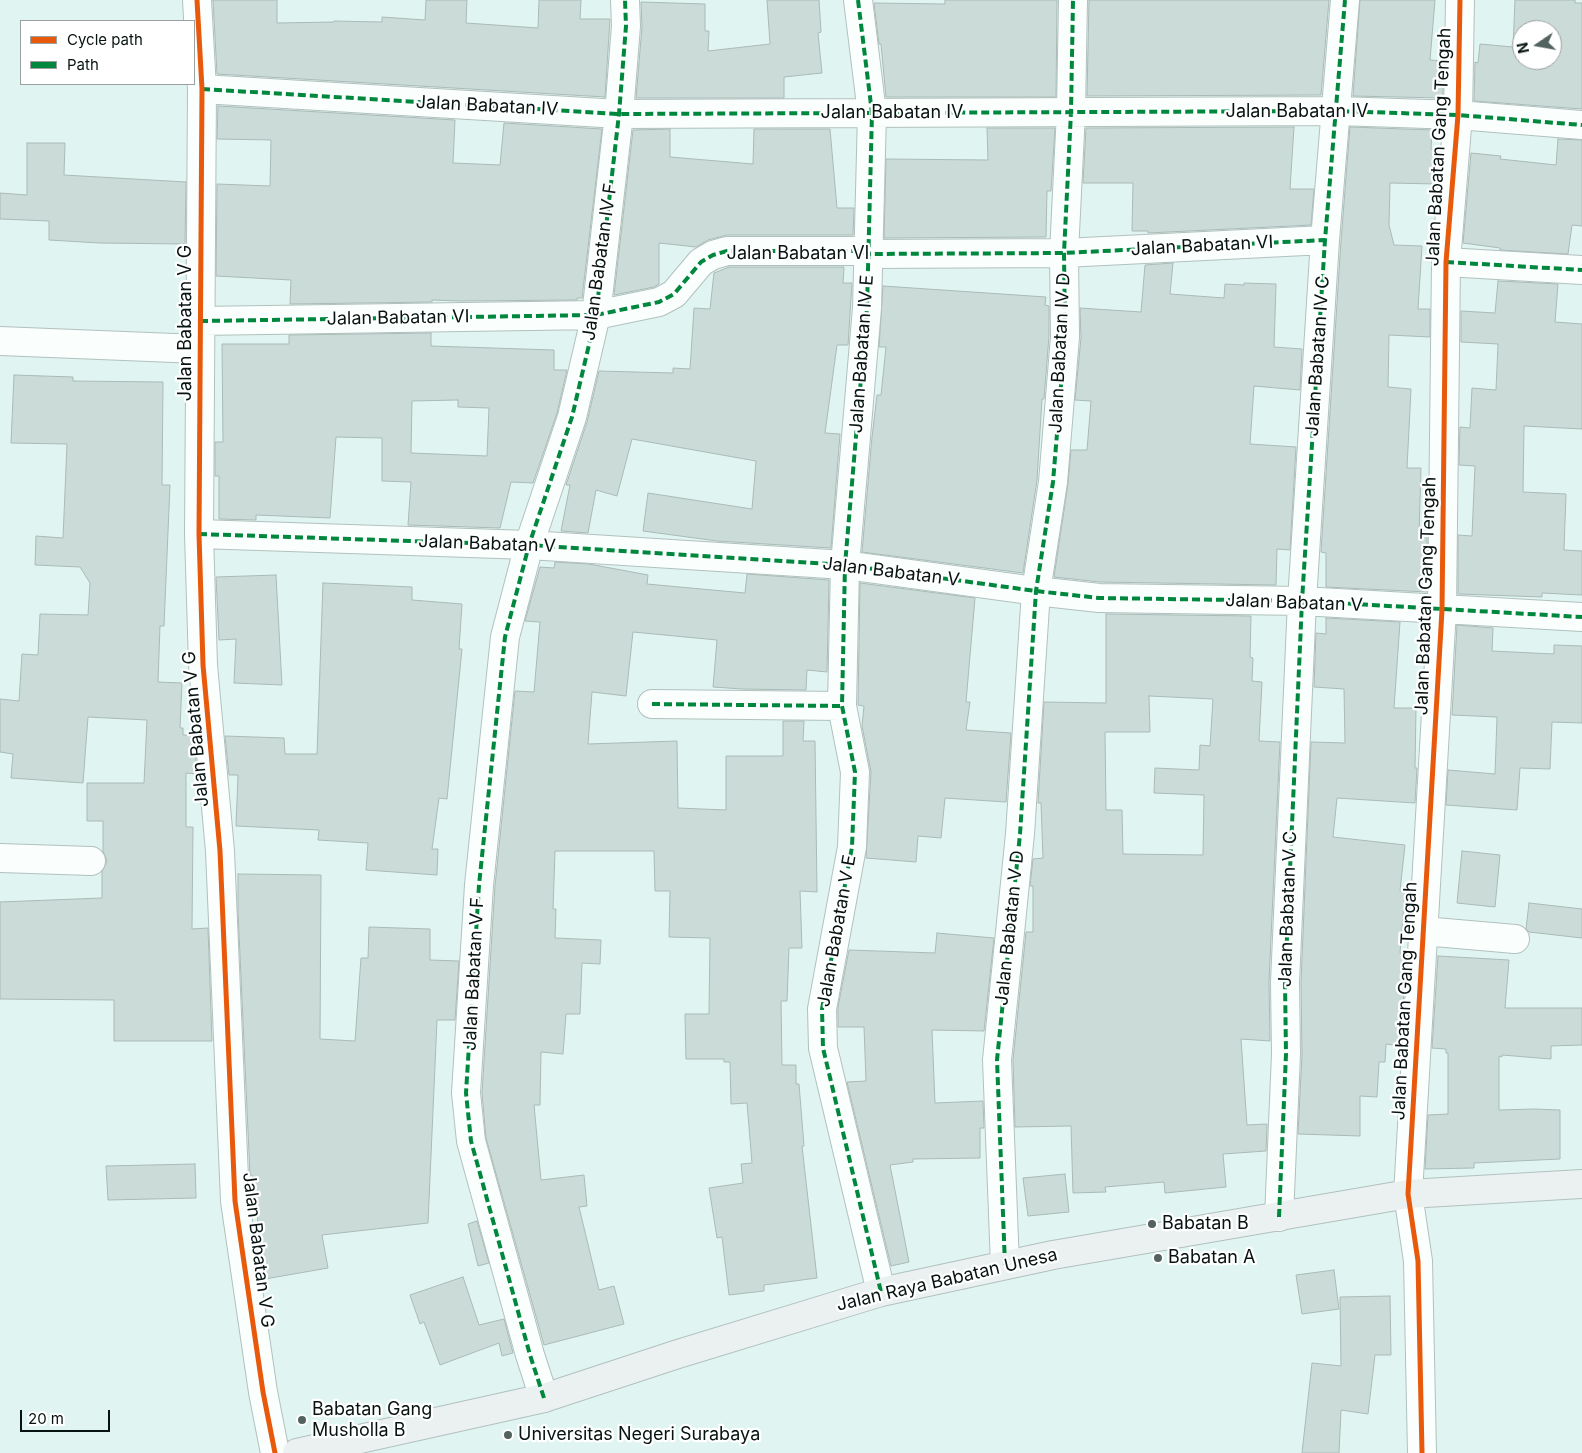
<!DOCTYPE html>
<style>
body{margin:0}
#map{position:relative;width:1582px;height:1453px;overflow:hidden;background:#e0f5f1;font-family:Inter,sans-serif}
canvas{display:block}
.legend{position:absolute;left:20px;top:20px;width:175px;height:65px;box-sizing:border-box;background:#fff;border:1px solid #9ba1a0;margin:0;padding:6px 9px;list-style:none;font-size:15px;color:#061311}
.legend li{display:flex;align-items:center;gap:10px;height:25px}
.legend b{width:25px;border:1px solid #9ba1a0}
.north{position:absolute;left:1512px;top:20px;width:50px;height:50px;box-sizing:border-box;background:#fff;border:1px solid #9ba1a0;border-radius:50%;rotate:258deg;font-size:14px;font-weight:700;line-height:20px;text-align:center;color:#061311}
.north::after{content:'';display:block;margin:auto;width:18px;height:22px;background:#52625f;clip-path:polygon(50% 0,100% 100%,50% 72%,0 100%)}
.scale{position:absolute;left:20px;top:1410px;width:90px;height:22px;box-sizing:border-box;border:2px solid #061311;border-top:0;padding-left:6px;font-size:15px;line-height:18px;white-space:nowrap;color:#061311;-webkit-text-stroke:4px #fff;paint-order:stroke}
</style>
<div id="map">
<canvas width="1582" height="1453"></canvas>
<ul class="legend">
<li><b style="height:6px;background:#e8590c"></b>Cycle path</li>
<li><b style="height:6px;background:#00873e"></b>Path</li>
</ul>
<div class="north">N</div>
<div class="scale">20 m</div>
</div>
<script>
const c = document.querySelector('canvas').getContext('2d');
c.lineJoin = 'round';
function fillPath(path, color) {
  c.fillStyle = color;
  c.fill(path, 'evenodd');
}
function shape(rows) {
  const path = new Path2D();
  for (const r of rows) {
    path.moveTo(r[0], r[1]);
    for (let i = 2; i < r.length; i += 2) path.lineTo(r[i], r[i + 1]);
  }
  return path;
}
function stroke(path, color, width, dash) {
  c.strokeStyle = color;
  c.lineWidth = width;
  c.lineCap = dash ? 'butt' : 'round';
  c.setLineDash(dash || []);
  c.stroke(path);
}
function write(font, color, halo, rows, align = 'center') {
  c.font = font + ' Inter,sans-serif';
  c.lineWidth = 4.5;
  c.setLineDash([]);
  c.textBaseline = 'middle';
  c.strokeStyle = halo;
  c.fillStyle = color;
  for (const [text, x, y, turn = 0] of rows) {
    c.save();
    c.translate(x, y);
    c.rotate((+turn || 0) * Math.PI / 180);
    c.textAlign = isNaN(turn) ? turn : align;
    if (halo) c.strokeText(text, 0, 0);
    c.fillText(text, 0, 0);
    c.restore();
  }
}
const building = shape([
 [213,0,277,0,277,23,334,22,334,21,382,22,382,17,425,20,426,0,467,0,466,23,538,28,539,0,581,0,580,19,610,19,605,97,217,74,213,0],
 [767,0,819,0,821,32,818,33,822,73,784,77,784,98,636,98,642,27,641,2,705,4,705,31,709,31,708,51,770,44,767,0],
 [945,0,1057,0,1056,97,886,97,881,44,879,44,874,3,945,4,945,0],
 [1089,0,1329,0,1321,95,1087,96,1089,0],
 [1360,0,1435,0,1430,60,1443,61,1443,98,1353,96,1360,0],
 [1515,0,1575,0,1575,3,1582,3,1582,109,1474,101,1475,62,1478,63,1480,44,1513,47,1515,0],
 [1522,30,1552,30,1552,60,1522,60,1522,30],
 [218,106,455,120,453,163,500,165,504,123,602,129,582,298,577,298,577,300,459,301,432,300,432,302,290,304,291,280,216,276,217,184,270,186,271,140,217,139,218,106],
 [1294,127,1290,189,1314,189,1311,225,1148,233,1148,231,1132,231,1133,183,1083,183,1086,128,1294,127],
 [1350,127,1432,130,1431,149,1439,150,1437,184,1390,183,1389,225,1394,245,1422,246,1418,309,1430,309,1430,337,1389,335,1388,387,1411,389,1407,468,1421,468,1419,534,1427,534,1427,592,1326,587,1326,553,1321,552,1341,241,1350,127],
 [987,128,1055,128,1051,191,1047,191,1046,237,884,238,886,159,988,160,987,128],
 [670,129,670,157,753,164,754,129,830,129,837,208,854,208,853,235,727,235,708,240,696,247,659,243,659,284,654,287,614,295,633,130,670,129],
 [1558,139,1582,140,1582,226,1572,225,1568,254,1500,250,1500,248,1463,243,1471,153,1501,156,1500,159,1556,165,1558,139],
 [27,143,65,143,64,175,186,182,185,244,99,243,49,240,49,221,0,219,0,193,27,195,27,143],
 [1173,263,1170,294,1224,298,1225,284,1244,285,1244,283,1276,284,1274,347,1302,349,1300,390,1254,386,1250,444,1296,447,1290,550,1277,549,1276,585,1100,582,1054,577,1068,484,1071,450,1087,450,1091,401,1075,400,1081,338,1080,308,1141,312,1145,265,1173,263],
 [729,267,844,267,843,283,852,283,848,345,837,345,825,433,840,434,831,548,717,541,643,531,648,493,752,509,756,461,632,439,617,496,596,490,588,533,561,531,570,485,566,485,587,422,599,371,673,373,673,368,690,369,694,308,710,309,714,273,729,267],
 [1498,281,1558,284,1555,322,1582,324,1582,429,1524,426,1523,492,1566,494,1564,550,1582,551,1582,595,1542,593,1542,597,1458,594,1458,535,1472,536,1475,466,1459,465,1460,427,1470,428,1472,388,1496,390,1498,344,1461,342,1461,311,1495,313,1498,281],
 [883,286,1046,297,1045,305,1049,306,1049,336,1044,399,1042,399,1037,480,1023,573,862,552,872,437,877,395,881,395,886,347,879,347,883,286],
 [431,333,431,346,554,350,554,370,567,370,557,413,533,483,511,482,500,528,408,525,411,482,382,481,382,438,336,437,330,518,256,515,256,520,219,519,219,476,215,476,215,442,223,442,222,344,289,344,289,335,431,333],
 [458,400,458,407,489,408,487,456,411,453,412,401,458,400],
 [14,375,73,377,73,381,163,382,162,485,170,485,164,626,160,626,158,682,182,683,180,728,183,728,183,735,194,735,197,774,186,773,186,827,193,827,192,929,208,928,212,1041,114,1041,114,1000,0,999,0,902,102,898,102,871,107,861,103,851,103,821,87,821,87,783,144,783,147,720,88,717,83,783,11,778,13,754,0,752,0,699,19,701,22,654,38,655,40,614,88,615,90,583,80,567,35,565,36,536,63,538,67,444,11,443,14,375],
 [555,562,589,564,648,575,647,584,745,593,747,574,829,580,827,672,807,670,806,690,742,689,713,687,717,640,633,632,626,696,592,692,588,744,677,741,678,808,726,810,726,756,783,756,783,721,804,721,803,741,815,741,817,892,800,891,802,948,789,948,787,1001,781,1001,782,1065,796,1065,796,1084,799,1084,804,1146,802,1146,817,1278,764,1285,764,1291,729,1295,722,1237,717,1238,709,1188,743,1183,741,1164,752,1163,747,1103,731,1104,730,1062,724,1062,724,1059,686,1059,685,1014,709,1014,710,938,669,937,670,891,655,891,654,851,555,851,553,909,556,909,555,938,601,940,600,964,582,963,580,1014,566,1014,563,1054,541,1052,540,1105,534,1105,541,1180,584,1175,587,1206,579,1207,599,1290,614,1286,624,1324,544,1345,486,1138,482,1093,495,886,515,691,534,692,540,622,525,621,540,567,554,568,555,562],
 [276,575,282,685,234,683,236,639,219,640,216,577,276,575],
 [323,583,412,587,412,600,462,604,459,649,462,649,447,799,439,798,432,849,438,849,437,875,366,870,368,843,318,840,319,830,236,826,238,775,229,775,225,736,284,738,285,754,317,754,323,583],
 [860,583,975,598,966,702,970,702,966,730,1011,733,1006,802,945,798,941,838,918,836,916,862,866,858,871,772,862,726,864,706,858,705,860,583],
 [1106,614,1251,616,1250,657,1253,658,1252,681,1262,682,1259,741,1280,742,1269,981,1270,1041,1241,1039,1247,1125,1267,1124,1266,1151,1223,1154,1226,1187,1165,1193,1164,1182,1105,1187,1106,1192,1073,1193,1071,1126,1015,1127,1013,1060,1026,932,1033,932,1033,886,1030,886,1033,859,1043,858,1041,803,1038,803,1044,702,1106,703,1106,614],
 [1149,696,1213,699,1210,746,1200,745,1199,770,1155,768,1154,793,1204,795,1203,855,1123,854,1122,810,1106,810,1105,732,1150,732,1149,696],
 [1326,618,1400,622,1394,708,1416,708,1415,768,1417,768,1415,803,1337,798,1333,837,1405,845,1400,891,1405,891,1400,953,1406,954,1401,1046,1386,1044,1385,1062,1379,1062,1377,1097,1360,1096,1360,1136,1298,1134,1302,1055,1301,982,1311,742,1345,743,1344,689,1314,687,1316,633,1326,634,1326,618],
 [1457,625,1493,628,1492,651,1554,654,1554,645,1582,646,1582,723,1552,722,1550,769,1520,768,1517,810,1446,805,1448,770,1495,774,1497,717,1452,715,1457,625],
 [1462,851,1500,855,1495,907,1457,903,1462,851],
 [238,874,321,875,320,1039,355,1041,361,958,368,958,369,927,430,929,430,960,459,961,455,1020,437,1020,428,1223,322,1235,328,1268,265,1279,259,1247,261,1246,252,1175,250,1175,238,911,238,874],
 [1529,903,1582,909,1582,938,1529,932,1526,929,1529,903],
 [937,933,994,938,984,1031,932,1030,935,1103,983,1101,984,1128,980,1128,980,1158,913,1159,913,1162,890,1165,909,1262,891,1266,847,1082,866,1081,864,1027,838,1027,838,1007,849,950,935,953,937,933],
 [1438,956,1509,960,1505,1008,1582,1008,1582,1045,1551,1046,1551,1059,1502,1055,1502,1057,1499,1056,1499,1110,1534,1109,1560,1110,1560,1159,1474,1163,1474,1168,1425,1169,1428,1115,1448,1114,1448,1053,1446,1053,1446,1049,1432,1048,1438,956],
 [195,1164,196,1198,108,1200,106,1166,195,1164],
 [1065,1174,1069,1212,1028,1216,1023,1178,1065,1174],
 [477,1221,489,1263,478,1266,468,1224,477,1221],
 [1334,1270,1339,1309,1302,1314,1296,1275,1334,1270],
 [463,1277,479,1325,504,1319,513,1353,502,1356,499,1343,440,1365,424,1322,420,1324,410,1295,463,1277],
 [1390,1296,1391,1355,1375,1355,1368,1414,1341,1410,1339,1453,1302,1453,1312,1363,1341,1366,1340,1297,1390,1296]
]);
const minor = shape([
 [197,0,202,89,199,534,203,665,220,851,235,1201,263,1392,275,1453],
 [858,0,872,113,867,308,845,565,842,706,855,772,852,847,822,1009,823,1048,881,1292],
 [202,89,619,114,1337,111,1458,115,1582,125],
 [1446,262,1582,270],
 [200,321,596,315,659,302,674,294,701,262,713,255,727,251,860,251,869,254,1064,253,1325,240],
 [0,341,199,349],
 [199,534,529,545,845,565,1036,591,1099,598,1302,601,1582,617],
 [652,704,842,706],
 [0,858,91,861],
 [1423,931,1515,939],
 [1279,1217,1286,1054,1285,982,1302,601,1325,240,1345,0],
 [1005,1265,997,1060,1020,834,1036,591,1053,482,1065,337,1064,253,1071,112,1073,0],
 [544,1398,530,1355,471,1141,466,1093,479,885,505,637,529,545,572,417,596,315,619,114,626,26,625,0],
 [1422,1453,1418,1261,1408,1194,1442,610,1446,262,1458,115,1460,0]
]);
const secondary = shape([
 [297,1453,544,1398,678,1354,881,1292,1053,1255,1408,1194,1582,1184]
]);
const quiet = shape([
 [858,0,872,113,867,308,845,565,842,706,855,772,852,847,822,1009,823,1048,881,1292],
 [202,89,619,114,1337,111,1458,115,1582,125],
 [1446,262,1582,270],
 [200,321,596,315,659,302,674,294,701,262,713,255,727,251,860,251,869,254,1064,253,1325,240],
 [199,534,529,545,845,565,1036,591,1099,598,1302,601,1582,617],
 [652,704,842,706],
 [1279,1217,1286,1054,1285,982,1302,601,1325,240,1345,0],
 [1005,1265,997,1060,1020,834,1036,591,1053,482,1065,337,1064,253,1071,112,1073,0],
 [544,1398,530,1355,471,1141,466,1093,479,885,505,637,529,545,572,417,596,315,619,114,626,26,625,0]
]);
const cycleway = shape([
 [197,0,202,89,199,534,203,665,220,851,235,1201,263,1392,275,1453],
 [1422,1453,1418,1261,1408,1194,1442,610,1446,262,1458,115,1460,0]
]);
const markers = [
 [1152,1224,5,"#52625f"],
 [1158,1258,5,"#52625f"],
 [302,1420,5,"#52625f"],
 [508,1435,5,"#52625f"]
];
const streetNames = [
 ["Jalan Babatan IV",487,106,3],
 ["Jalan Babatan IV",1297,112],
 ["Jalan Babatan IV",892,113],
 ["Jalan Babatan Gang Tengah",1439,147,-87],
 ["Jalan Babatan VI",1202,246,-3],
 ["Jalan Babatan VI",798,254],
 ["Jalan Babatan IV F",600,262,-82],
 ["Jalan Babatan VI",398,318,-1],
 ["Jalan Babatan V G",186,323,-90],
 ["Jalan Babatan IV D",1060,353,-87],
 ["Jalan Babatan IV E",862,354,-86],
 ["Jalan Babatan IV C",1318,356,-86],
 ["Jalan Babatan V",487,544,2],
 ["Jalan Babatan V",891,572,7],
 ["Jalan Babatan Gang Tengah",1426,596,-88],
 ["Jalan Babatan V",1294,603,2],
 ["Jalan Babatan V G",196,729,-95],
 ["Jalan Babatan V C",1288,909,-88],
 ["Jalan Babatan V D",1010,928,-84],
 ["Jalan Babatan V E",837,931,-80],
 ["Jalan Babatan V F",474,974,-87],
 ["Jalan Babatan Gang Tengah",1405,1001,-87],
 ["Jalan Babatan V G",258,1250,83],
 ["Jalan Raya Babatan Unesa",947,1280,-13]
];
const poiNames = [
 ["Babatan B",1162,1224],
 ["Babatan A",1168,1258],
 ["Babatan Gang",312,1410],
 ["Musholla B",312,1431],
 ["Universitas Negeri Surabaya",518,1435]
];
fillPath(building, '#cbdbd8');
stroke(building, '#aabab6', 1);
stroke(minor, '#b1c1be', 30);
stroke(secondary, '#b1c1be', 30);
stroke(minor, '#fafefd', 28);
stroke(secondary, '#eaf1f0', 28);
stroke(quiet, '#00873e', 4, [8, 4]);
stroke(cycleway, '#e8590c', 5);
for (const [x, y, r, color] of markers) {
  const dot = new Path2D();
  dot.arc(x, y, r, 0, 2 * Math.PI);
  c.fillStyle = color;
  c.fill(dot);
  stroke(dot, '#fff', 2);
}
write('18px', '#061311', '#fff', streetNames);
write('18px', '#061311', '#fff', poiNames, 'left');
</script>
